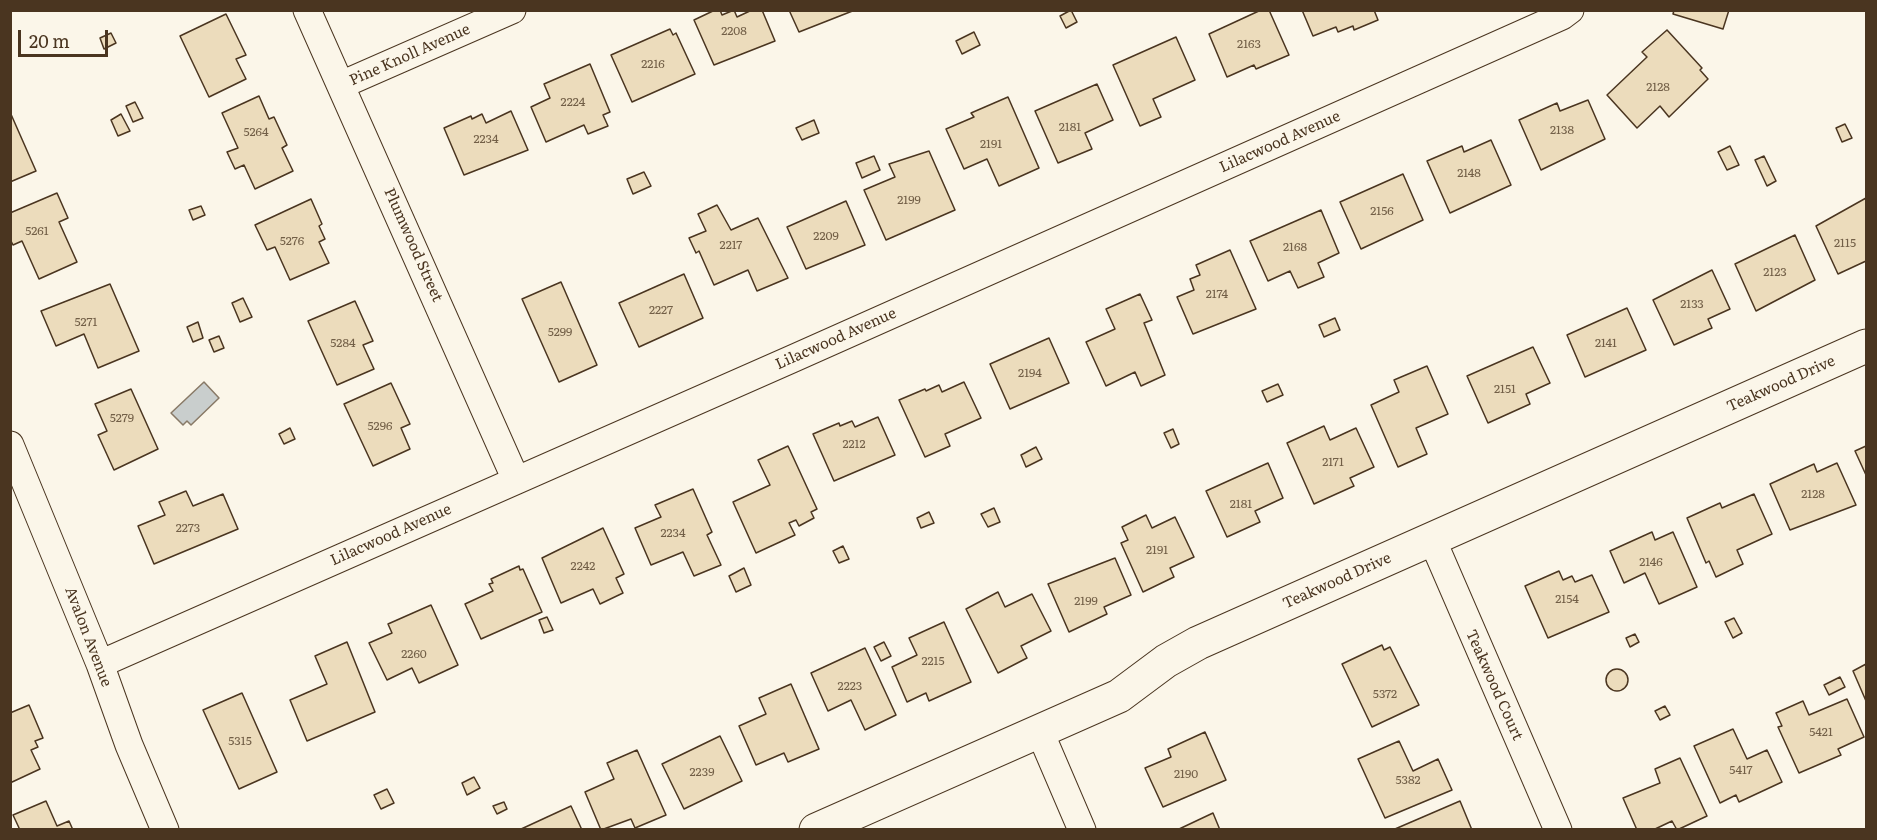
<!DOCTYPE html>
<style>
body{margin:0}
#map{position:relative;width:1877px;height:840px;overflow:hidden;background:#fbf6e9;font-family:Literata,serif}
canvas{display:block}
.frame{position:absolute;inset:0;border:12px solid #4a3520;pointer-events:none}
.scale{position:absolute;left:18px;top:30px;width:90px;height:27px;box-sizing:border-box;border:3px solid #4a3520;border-top:0;padding-left:8px;font-size:18px;line-height:21px;white-space:nowrap;color:#4a3520;-webkit-text-stroke:4px #fbf6e9;paint-order:stroke}
</style>
<div id="map">
<canvas width="1877" height="840"></canvas>
<div class="frame"></div>
<div class="scale">20 m</div>
</div>
<script>
const c = document.querySelector('canvas').getContext('2d');
c.lineJoin = 'round';
function fillPath(path, color) {
  c.fillStyle = color;
  c.fill(path, 'evenodd');
}
function shape(rows) {
  const path = new Path2D();
  for (const r of rows) {
    if (r.length === 3) {
      path.moveTo(r[0] + r[2], r[1]);
      path.arc(r[0], r[1], r[2], 0, 2 * Math.PI);
      continue;
    }
    path.moveTo(r[0], r[1]);
    for (let i = 2; i < r.length; i += 2) path.lineTo(r[i], r[i + 1]);
  }
  return path;
}
function stroke(path, color, width, dash) {
  c.strokeStyle = color;
  c.lineWidth = width;
  c.lineCap = dash ? 'butt' : 'round';
  c.setLineDash(dash || []);
  c.stroke(path);
}
function write(font, color, halo, rows, align = 'center') {
  c.font = font + ' Literata,serif';
  c.lineWidth = 4.5;
  c.setLineDash([]);
  c.textBaseline = 'middle';
  c.strokeStyle = halo;
  c.fillStyle = color;
  for (const [text, x, y, turn = 0] of rows) {
    c.save();
    c.translate(x, y);
    c.rotate((+turn || 0) * Math.PI / 180);
    c.textAlign = isNaN(turn) ? turn : align;
    if (halo) c.strokeText(text, 0, 0);
    c.fillText(text, 0, 0);
    c.restore();
  }
}
const water = shape([
 [204,382,219,398,191,425,187,421,183,425,171,413,204,382]
]);
const building = shape([
 [715,10,720,10,722,15,734,10,737,17,752,10,762,10,775,41,714,65,694,20,715,10],
 [789,10,855,10,799,32,789,10],
 [1071,10,1077,22,1066,28,1060,16,1071,10],
 [1261,10,1269,10,1289,55,1256,69,1254,65,1227,77,1209,34,1261,10],
 [1302,10,1374,10,1378,20,1354,30,1353,26,1338,32,1336,27,1313,36,1302,10],
 [1674,10,1729,10,1723,29,1673,14,1674,10],
 [226,14,246,55,236,59,246,79,209,97,180,36,226,14],
 [670,29,673,35,676,33,695,74,632,102,611,55,670,29],
 [1667,30,1702,68,1700,70,1708,79,1669,117,1660,106,1637,128,1607,95,1647,57,1642,52,1667,30],
 [974,32,980,45,962,54,956,41,974,32],
 [111,33,116,43,104,49,100,38,111,33],
 [1176,37,1195,80,1153,99,1161,117,1140,126,1113,65,1176,37],
 [590,64,610,112,603,115,608,126,588,134,584,125,546,142,531,107,550,98,544,84,590,64],
 [1097,84,1113,120,1085,133,1092,149,1058,163,1035,111,1097,84],
 [259,96,269,119,274,117,287,145,282,148,293,171,255,189,244,165,235,169,227,152,238,148,222,113,259,96],
 [1008,97,1039,168,999,186,987,159,964,169,946,129,974,117,971,113,1008,97],
 [1588,100,1605,139,1541,170,1519,120,1557,103,1560,111,1588,100],
 [135,102,143,118,133,122,126,106,135,102],
 [511,111,528,150,464,175,444,128,471,116,472,119,482,114,486,123,511,111],
 [10,112,36,171,10,182,10,112],
 [121,114,130,131,118,136,111,120,121,114],
 [814,120,819,133,802,140,796,128,814,120],
 [1845,124,1852,138,1842,142,1836,128,1845,124],
 [1491,140,1511,185,1450,213,1427,161,1462,146,1464,152,1491,140],
 [1730,146,1739,165,1727,170,1718,152,1730,146],
 [929,151,955,210,886,240,864,190,895,177,889,164,929,151],
 [874,156,880,170,862,178,856,163,874,156],
 [1764,156,1776,181,1767,186,1755,160,1764,156],
 [644,172,651,186,633,194,627,179,644,172],
 [1403,174,1423,220,1361,249,1340,202,1403,174],
 [57,193,68,218,59,222,77,262,39,279,22,241,13,245,10,239,10,213,57,193],
 [1866,198,1866,261,1838,274,1816,226,1866,198],
 [311,199,322,224,319,226,325,239,319,242,329,263,290,280,275,247,267,250,255,225,311,199],
 [846,201,865,245,806,269,787,227,846,201],
 [717,205,731,230,758,218,788,278,757,291,748,270,714,285,699,251,696,253,689,238,706,231,698,214,717,205],
 [201,206,205,215,193,220,189,210,201,206],
 [1321,210,1339,253,1318,263,1324,277,1298,288,1290,271,1268,281,1250,241,1321,210],
 [1795,235,1815,280,1756,311,1735,264,1795,235],
 [1230,250,1256,309,1193,334,1177,297,1194,290,1190,279,1200,275,1196,265,1230,250],
 [1712,270,1730,309,1708,319,1712,328,1674,345,1653,300,1712,270],
 [684,274,703,318,639,347,619,303,684,274],
 [561,282,597,365,559,382,522,299,561,282],
 [110,284,139,351,98,368,84,334,56,346,41,311,110,284],
 [1140,294,1152,320,1144,323,1165,375,1141,386,1135,372,1106,386,1086,342,1115,329,1106,309,1140,294],
 [243,298,252,317,240,322,232,303,243,298],
 [355,301,373,341,363,345,374,369,337,385,308,321,355,301],
 [1627,308,1646,350,1585,377,1567,335,1627,308],
 [1335,318,1340,330,1324,337,1319,325,1335,318],
 [198,322,203,338,193,342,187,327,198,322],
 [219,336,224,348,214,352,209,340,219,336],
 [1049,338,1069,383,1010,409,990,364,1049,338],
 [1533,347,1550,383,1526,394,1530,404,1488,423,1467,376,1533,347],
 [1427,366,1448,414,1416,428,1427,454,1398,467,1371,405,1399,392,1394,380,1427,366],
 [964,382,981,418,945,434,950,446,925,457,899,400,925,389,926,391,939,385,942,392,964,382],
 [391,383,410,424,401,428,410,449,373,466,344,404,391,383],
 [1278,384,1283,395,1267,402,1262,391,1278,384],
 [131,389,158,449,114,470,98,435,107,431,95,404,131,389],
 [878,417,895,455,834,481,813,434,839,423,840,426,852,421,855,427,878,417],
 [1324,426,1330,440,1356,428,1374,467,1350,478,1354,486,1314,504,1287,443,1324,426],
 [290,428,295,439,284,444,279,434,290,428],
 [1173,429,1179,444,1171,448,1164,433,1173,429],
 [788,446,817,509,811,512,814,518,799,526,796,520,789,523,795,535,756,553,733,502,770,485,758,460,788,446],
 [1866,446,1866,475,1855,451,1866,446],
 [1036,447,1042,459,1026,467,1021,455,1036,447],
 [1268,463,1283,498,1255,511,1260,522,1227,537,1206,491,1268,463],
 [1837,463,1856,505,1790,530,1770,484,1814,464,1817,472,1837,463],
 [693,489,712,532,707,535,721,565,694,576,683,552,651,565,635,528,661,517,655,505,693,489],
 [186,491,193,506,223,494,238,529,154,564,138,526,165,515,159,502,186,491],
 [1754,494,1772,534,1737,550,1743,564,1716,577,1709,561,1706,563,1687,518,1720,503,1722,508,1754,494],
 [994,508,1000,522,988,527,981,514,994,508],
 [929,512,934,523,921,528,917,518,929,512],
 [1146,515,1152,528,1175,517,1194,557,1170,568,1174,577,1143,592,1121,543,1128,540,1122,527,1146,515],
 [603,528,624,574,616,578,623,593,600,604,593,589,561,603,542,558,603,528],
 [1652,532,1655,540,1673,532,1697,587,1659,604,1645,573,1624,583,1610,551,1652,532],
 [843,546,849,559,839,563,833,551,843,546],
 [1115,558,1131,595,1104,607,1107,614,1069,632,1048,584,1115,558],
 [519,566,520,570,523,569,542,612,481,639,465,604,493,591,489,584,493,583,491,579,519,566],
 [744,568,751,585,736,592,729,576,744,568],
 [1559,571,1563,580,1572,576,1575,582,1592,575,1609,612,1548,638,1525,586,1559,571],
 [998,592,1005,607,1032,594,1051,631,1021,646,1027,658,998,673,966,609,998,592],
 [431,605,458,665,419,683,412,668,387,680,369,643,392,633,388,624,431,605],
 [547,617,553,630,544,633,539,620,547,617],
 [1734,618,1742,633,1733,638,1725,622,1734,618],
 [944,622,971,682,929,701,926,693,907,702,892,667,917,655,909,638,944,622],
 [1635,634,1639,642,1630,647,1626,638,1635,634],
 [347,642,375,712,307,741,290,700,327,684,315,656,347,642],
 [884,642,891,656,881,661,874,647,884,642],
 [1382,645,1384,650,1390,647,1419,705,1372,727,1342,664,1382,645],
 [865,648,896,715,865,730,851,700,828,711,811,673,865,648],
 [1866,664,1866,701,1853,671,1866,664],
 [1617,680,11],
 [1840,677,1845,687,1829,695,1824,685,1840,677],
 [791,684,819,749,788,762,784,753,756,765,739,726,766,714,759,698,791,684],
 [242,693,277,772,239,789,203,710,242,693],
 [1847,699,1864,737,1838,749,1841,755,1799,773,1778,727,1782,726,1776,713,1803,701,1809,715,1847,699],
 [29,705,43,738,35,741,38,747,31,750,40,769,10,783,10,713,29,705],
 [1665,706,1670,715,1660,720,1655,711,1665,706],
 [1733,729,1747,759,1767,750,1782,782,1739,802,1736,795,1720,803,1694,746,1733,729],
 [1205,732,1226,780,1163,807,1145,768,1171,757,1168,749,1205,732],
 [720,736,742,781,684,809,662,764,720,736],
 [1399,741,1413,771,1438,759,1452,790,1385,818,1358,759,1399,741],
 [637,750,666,815,635,828,631,819,601,830,585,792,614,779,607,763,637,750],
 [1680,758,1707,816,1677,830,1672,821,1653,830,1637,830,1623,798,1660,783,1655,769,1680,758],
 [474,777,480,788,467,795,462,783,474,777],
 [387,789,394,803,381,809,374,795,387,789],
 [46,801,57,826,69,821,73,830,20,830,13,815,46,801],
 [1460,801,1472,830,1395,830,1395,829,1460,801],
 [504,802,507,809,497,814,493,806,504,802],
 [571,806,582,830,519,830,571,806],
 [1213,813,1220,830,1177,830,1213,813]
]);
const minor = shape([
 [307,10,516,480],
 [341,85,512,10],
 [10,445,100,664,129,745,165,830],
 [1432,539,1558,830],
 [100,664,792,359,1562,16,1570,10],
 [1040,732,1082,830]
]);
const tertiary = shape([
 [816,830,1119,696,1166,661,1198,643,1866,346]
]);
const numberNames = [
 ["2208",734,31],
 ["2163",1249,44],
 ["2216",653,64],
 ["2128",1658,87],
 ["2224",573,102],
 ["2181",1070,127],
 ["2138",1562,130],
 ["5264",256,132],
 ["2234",486,139],
 ["2191",991,144],
 ["2148",1469,173],
 ["2199",909,200],
 ["2156",1382,211],
 ["5261",37,231],
 ["2209",826,236],
 ["5276",292,241],
 ["2115",1845,243],
 ["2217",731,245],
 ["2168",1295,247],
 ["2123",1775,272],
 ["2174",1217,294],
 ["2133",1692,304],
 ["2227",661,310],
 ["5271",86,322],
 ["5299",560,332],
 ["5284",343,343],
 ["2141",1606,343],
 ["2194",1030,373],
 ["2151",1505,389],
 ["5279",122,418],
 ["5296",380,426],
 ["2212",854,444],
 ["2171",1333,462],
 ["2128",1813,494],
 ["2181",1241,504],
 ["2273",188,528],
 ["2234",673,533],
 ["2191",1157,550],
 ["2146",1651,562],
 ["2242",583,566],
 ["2154",1567,599],
 ["2199",1086,601],
 ["2260",414,654],
 ["2215",933,661],
 ["2223",850,686],
 ["5372",1385,694],
 ["5421",1821,732],
 ["5315",240,741],
 ["5417",1741,770],
 ["2239",702,772],
 ["2190",1186,774],
 ["5382",1408,780]
];
const streetNames = [
 ["Pine Knoll Avenue",410,55,-24],
 ["Lilacwood Avenue",1280,142,-24],
 ["Plumwood Street",413,245,66],
 ["Lilacwood Avenue",836,339,-24],
 ["Teakwood Drive",1781,384,-24],
 ["Lilacwood Avenue",391,535,-24],
 ["Teakwood Drive",1337,581,-24],
 ["Avalon Avenue",88,637,69],
 ["Teakwood Court",1494,685,66]
];
fillPath(water, '#c9cecd');
stroke(water, '#887966', 1.5);
fillPath(building, '#ecdcbc');
stroke(building, '#4a3520', 1.5);
stroke(minor, '#4a3520', 29);
stroke(tertiary, '#4a3520', 35);
stroke(minor, '#fbf6e9', 27);
stroke(tertiary, '#fbf6e9', 33);
write('12px', '#725f47', null, numberNames);
write('15px', '#4a3520', '#fbf6e9', streetNames);
</script>
